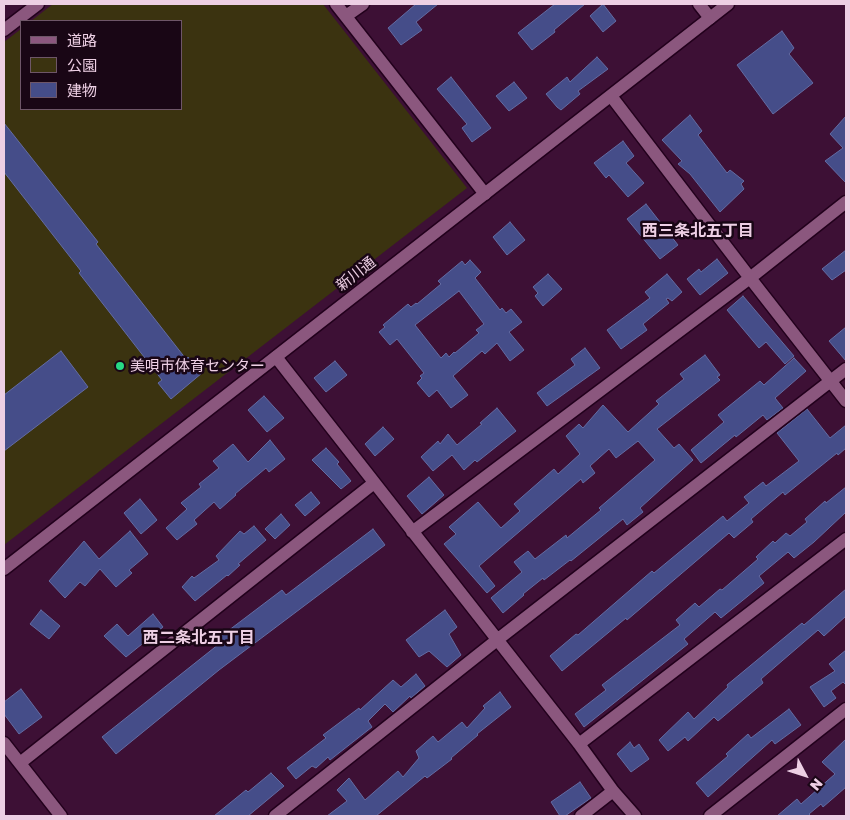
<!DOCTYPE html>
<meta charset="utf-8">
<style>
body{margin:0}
#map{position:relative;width:850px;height:820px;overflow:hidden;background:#3d1035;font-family:"Golos Text","Noto Sans JP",sans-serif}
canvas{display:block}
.frame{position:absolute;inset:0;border:5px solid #edcfe4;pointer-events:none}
.legend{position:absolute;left:20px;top:20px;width:162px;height:90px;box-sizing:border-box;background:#190615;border:1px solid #6e5668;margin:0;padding:6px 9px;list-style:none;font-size:15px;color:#edcfe4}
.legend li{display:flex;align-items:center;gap:10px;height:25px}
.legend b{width:25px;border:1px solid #6e5668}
.north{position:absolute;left:780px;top:750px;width:50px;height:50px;-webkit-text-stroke:4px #190615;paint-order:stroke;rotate:130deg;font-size:14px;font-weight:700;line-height:20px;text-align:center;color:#edcfe4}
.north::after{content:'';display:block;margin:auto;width:18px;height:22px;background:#edcfe4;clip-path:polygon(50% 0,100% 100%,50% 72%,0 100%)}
</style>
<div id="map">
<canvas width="850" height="820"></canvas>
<div class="frame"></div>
<ul class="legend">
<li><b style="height:6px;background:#8b577e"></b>道路</li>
<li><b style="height:14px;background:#3b3310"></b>公園</li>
<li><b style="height:14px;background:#454d89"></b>建物</li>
</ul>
<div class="north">N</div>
</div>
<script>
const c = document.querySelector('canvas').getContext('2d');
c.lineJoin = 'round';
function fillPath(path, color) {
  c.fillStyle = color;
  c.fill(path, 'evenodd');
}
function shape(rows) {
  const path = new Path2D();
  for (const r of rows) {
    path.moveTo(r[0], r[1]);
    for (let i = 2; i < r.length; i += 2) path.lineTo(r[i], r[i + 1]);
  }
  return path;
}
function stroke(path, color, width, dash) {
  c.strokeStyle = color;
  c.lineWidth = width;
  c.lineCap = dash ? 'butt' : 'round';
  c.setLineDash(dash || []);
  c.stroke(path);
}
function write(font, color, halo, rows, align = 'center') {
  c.font = font + ' "Golos Text","Noto Sans JP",sans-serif';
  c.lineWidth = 5;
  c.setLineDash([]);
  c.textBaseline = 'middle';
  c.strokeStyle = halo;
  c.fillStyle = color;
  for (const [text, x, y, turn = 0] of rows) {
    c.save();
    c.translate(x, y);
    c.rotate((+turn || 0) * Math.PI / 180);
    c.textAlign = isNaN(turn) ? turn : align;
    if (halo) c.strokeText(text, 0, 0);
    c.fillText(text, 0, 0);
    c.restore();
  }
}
const green = shape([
 [53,4,323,4,467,188,4,545,4,42,21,29,21,109,181,109,181,21,31,21]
]);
const building = shape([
 [416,4,438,4,416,22,422,30,401,45,388,28,416,4],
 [555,4,585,4,554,30,555,32,532,50,518,33,555,4],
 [603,4,616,21,603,32,590,16,603,4],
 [782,31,794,48,789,54,813,83,773,114,737,65,782,31],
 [597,57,608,69,578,91,580,94,561,110,557,107,546,94,567,77,570,82,597,57],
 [451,77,491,128,472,142,462,128,467,124,437,89,451,77],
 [514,82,527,98,509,111,496,96,514,82],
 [690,115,702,131,698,135,727,173,730,170,744,181,741,184,744,189,720,212,690,174,678,164,682,161,662,140,690,115],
 [846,116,846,183,825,161,843,148,830,134,846,116],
 [4,123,98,242,96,244,186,359,188,357,202,373,171,399,158,383,162,380,79,273,81,271,4,172,4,123],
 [623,141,634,156,626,163,644,183,628,197,609,175,606,178,594,163,623,141],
 [646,204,678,245,660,259,627,219,646,204],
 [510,222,525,240,507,255,493,237,510,222],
 [846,250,846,270,832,280,822,269,846,250],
 [717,259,728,273,700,295,687,279,699,269,701,272,717,259],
 [470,260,481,272,475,278,500,310,502,308,506,313,511,309,522,322,509,332,524,350,510,361,497,343,485,354,482,351,453,376,468,395,451,408,437,390,429,397,417,383,422,378,420,376,424,373,397,339,390,345,379,332,385,327,383,325,408,304,411,307,416,303,417,304,441,284,438,281,462,261,465,265,470,260],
 [459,291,484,324,476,330,479,333,455,353,454,352,449,357,446,353,441,358,415,325,459,291],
 [548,274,562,289,543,306,535,296,538,293,533,287,548,274],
 [667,274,682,292,672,301,668,298,666,299,669,303,643,324,647,330,621,349,607,330,650,298,645,292,667,274],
 [743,296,794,356,785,364,766,342,759,348,727,310,743,296],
 [846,327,846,361,829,341,846,327],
 [585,348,600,368,547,406,537,393,575,365,571,359,585,348],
 [61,351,88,387,4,451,4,395,61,351],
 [705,355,720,375,717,377,720,380,657,429,674,448,679,444,693,460,640,508,643,512,627,525,623,519,571,561,570,560,544,580,543,578,523,594,524,595,503,613,491,598,522,572,514,562,528,551,535,559,566,535,567,538,601,510,599,508,655,460,638,441,616,458,609,449,590,466,595,473,583,483,581,479,479,566,495,586,487,593,444,544,456,534,449,527,478,502,501,528,520,511,514,504,554,469,558,474,580,454,566,436,579,424,583,428,603,405,628,432,659,404,656,401,684,379,680,374,705,355],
 [794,358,806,371,775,398,783,408,767,420,763,415,736,437,735,435,701,463,691,450,724,422,718,415,760,381,764,385,794,358],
 [335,361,347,375,326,392,314,378,335,361],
 [264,396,284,418,267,432,248,410,264,396],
 [497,408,516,431,477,462,475,460,464,470,452,455,433,471,421,457,438,441,440,444,448,434,457,445,482,424,480,423,497,408],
 [807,409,830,438,846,425,846,448,838,455,837,453,785,495,783,492,751,519,753,522,734,538,729,533,627,620,626,618,562,671,550,656,576,634,578,635,652,571,654,573,723,516,727,521,749,503,744,497,763,482,766,486,799,461,777,433,807,409],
 [383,427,394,439,375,456,365,444,383,427],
 [270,440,285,459,269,472,266,468,235,494,236,495,220,509,214,502,194,520,197,524,177,540,166,528,187,509,181,503,201,487,199,484,219,468,213,461,233,444,248,462,270,440],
 [326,448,339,462,337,464,351,481,341,489,312,460,326,448],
 [429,477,444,495,422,514,407,496,429,477],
 [846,487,846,512,814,542,794,558,788,552,759,576,764,583,721,618,715,612,684,639,688,644,584,727,575,714,606,690,602,685,680,625,676,620,695,603,699,607,720,589,722,590,758,559,756,557,773,541,775,543,786,533,790,536,807,522,805,519,825,501,826,503,846,487],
 [311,492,320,503,305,516,295,505,311,492],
 [140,499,157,520,141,534,124,513,140,499],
 [281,514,290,525,275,539,265,529,281,514],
 [254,526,266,540,238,564,240,565,228,576,227,575,195,601,182,587,192,576,194,578,219,560,216,556,240,531,244,534,254,526],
 [373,529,385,545,219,670,116,754,102,737,219,644,216,640,282,590,286,595,373,529],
 [130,531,148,554,129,570,132,573,116,587,100,569,85,586,80,582,65,598,49,581,84,541,99,559,130,531],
 [846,589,846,616,824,636,818,630,761,679,763,683,718,721,714,717,688,741,685,737,668,751,659,740,688,712,694,719,728,687,727,685,802,623,804,625,846,589],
 [41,610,60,626,49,639,30,624,41,610],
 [445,610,457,627,449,634,461,655,447,667,429,651,419,657,406,640,445,610],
 [153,614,163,627,126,657,104,636,117,624,128,636,153,614],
 [846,650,846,685,843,682,831,691,836,698,824,707,810,687,835,671,829,664,846,650],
 [416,674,425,686,411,698,410,696,393,712,385,704,368,721,372,727,330,760,328,757,316,768,312,766,296,779,287,768,326,738,323,735,359,708,360,710,393,680,401,687,416,674],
 [21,689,42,717,19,734,4,714,4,702,21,689],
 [500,692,511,707,477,734,478,735,451,758,452,759,427,778,425,776,376,816,327,816,347,801,337,790,349,778,365,800,398,771,403,777,419,758,416,751,433,736,438,742,462,722,467,728,485,708,483,706,500,692],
 [789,709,801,725,775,744,772,740,708,797,696,783,728,756,726,754,748,734,751,738,789,709],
 [846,739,846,787,823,807,821,804,809,814,811,816,777,816,797,799,801,804,835,774,822,762,846,739],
 [630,742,634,748,639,744,649,759,631,772,617,754,630,742],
 [271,773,284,786,248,816,214,816,246,790,248,792,271,773],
 [580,782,591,798,565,816,560,816,551,802,580,782]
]);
const street = shape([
 [336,4,485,194],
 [699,4,710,18],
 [346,16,363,4],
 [4,30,38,4],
 [611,96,750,278,846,401],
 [276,357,579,744,613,791,635,816],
 [412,532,750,278,846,202],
 [4,743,61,816],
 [579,744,846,539],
 [20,763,374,483],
 [275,816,497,640,846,369],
 [581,816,613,791],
 [710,816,846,709]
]);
const secondary = shape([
 [4,569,728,4]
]);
const markers = [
 [120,366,5,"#27d885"]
];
const streetNames = [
 ["新川通",356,274,-38]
];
const poiNames = [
 ["美唄市体育センター",130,366]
];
const neighbourhoodNames = [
 ["西三条北五丁目",698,231],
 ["西二条北五丁目",199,638]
];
fillPath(green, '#3b3310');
fillPath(building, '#454d89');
stroke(building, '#636ca3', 1);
stroke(street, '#22001c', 15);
stroke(secondary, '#22001c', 15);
stroke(street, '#8b577e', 12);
stroke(secondary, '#8b577e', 12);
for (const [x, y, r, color] of markers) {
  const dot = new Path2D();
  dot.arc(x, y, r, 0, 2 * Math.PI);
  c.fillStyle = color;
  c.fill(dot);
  stroke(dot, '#190615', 2);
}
write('15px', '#edcfe4', '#190615', streetNames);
write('15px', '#edcfe4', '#190615', poiNames, 'left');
write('bold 16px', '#edcfe4', '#190615', neighbourhoodNames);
</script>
